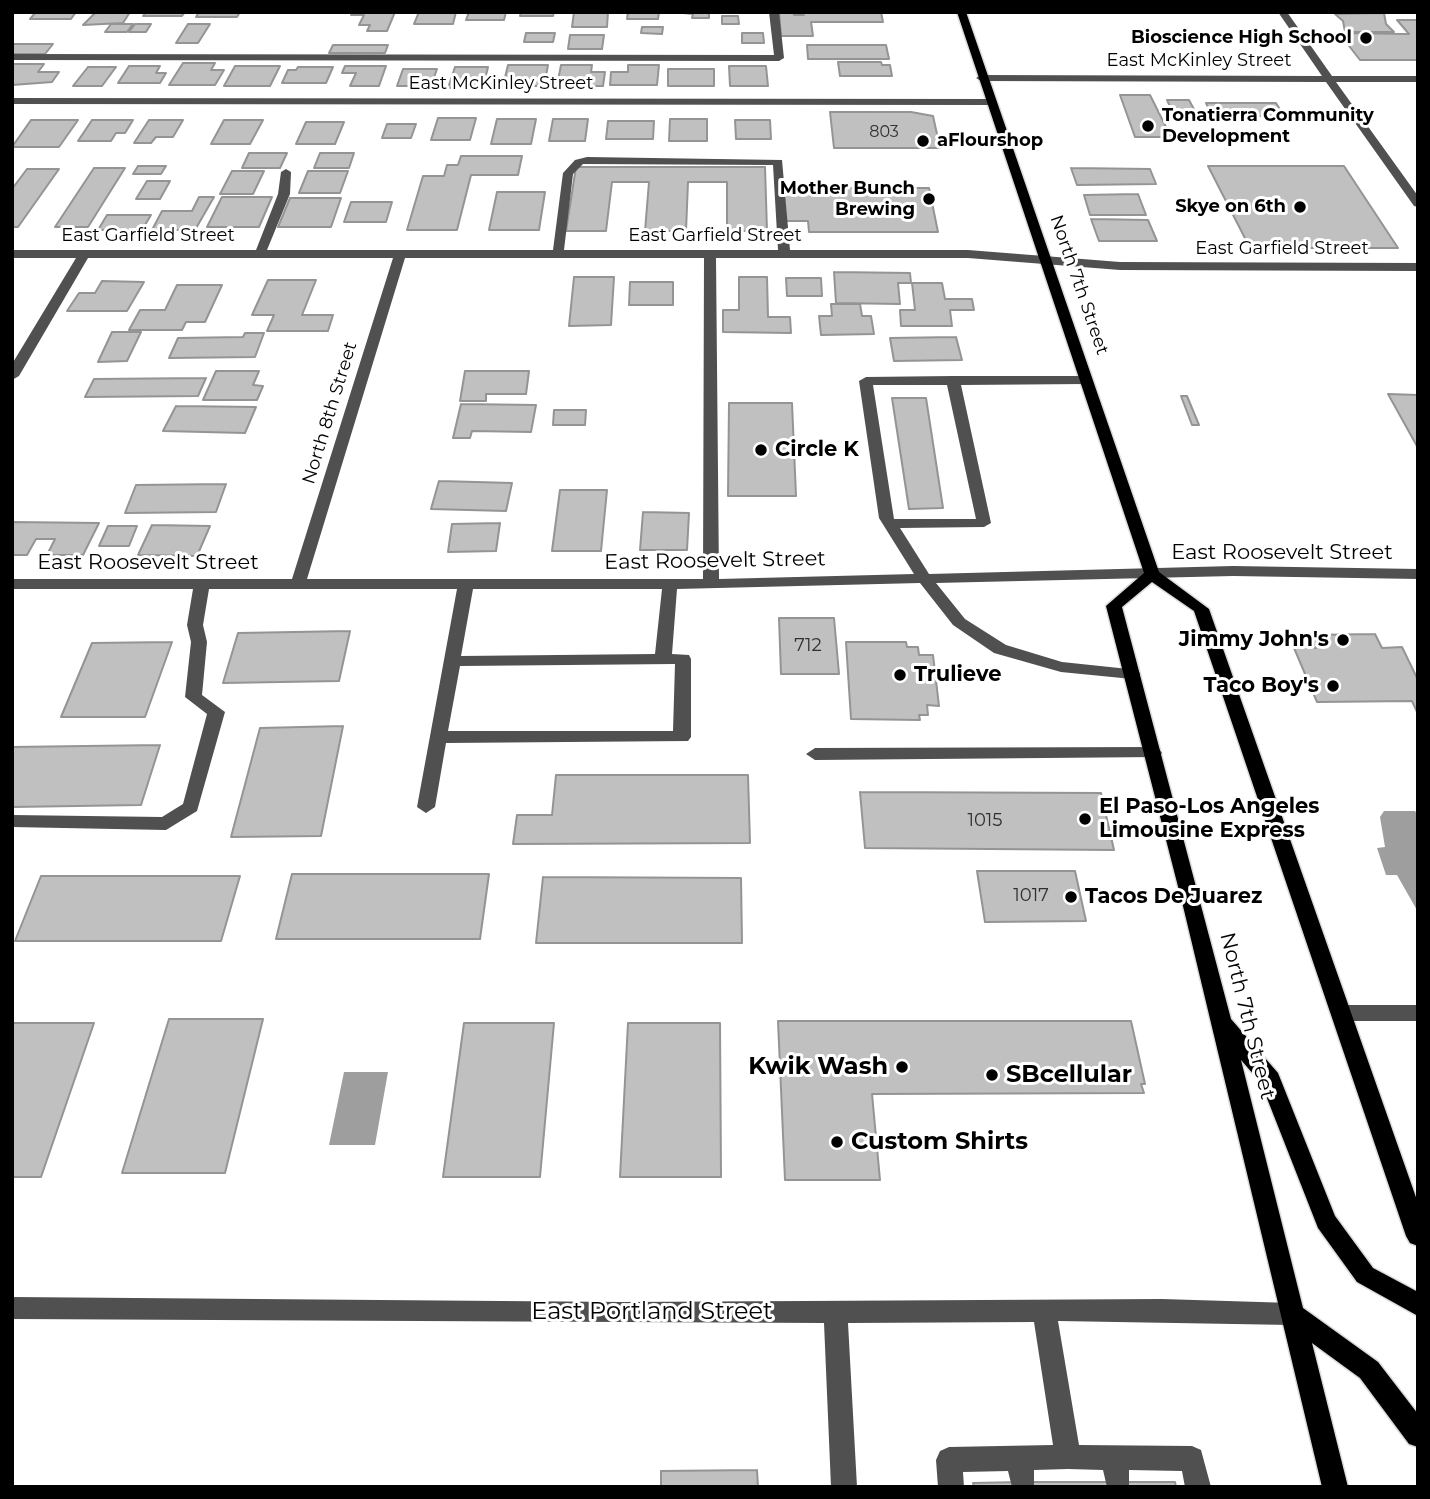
<!DOCTYPE html>
<style>
body{margin:0}
#map{position:relative;width:1430px;height:1499px;overflow:hidden;background:#fff;font-family:Montserrat,sans-serif}
canvas{display:block}
.frame{position:absolute;inset:0;border:14px solid #000;pointer-events:none}
</style>
<div id="map">
<canvas width="1430" height="1499"></canvas>
<div class="frame"></div>
</div>
<script>
const c = document.querySelector('canvas').getContext('2d');
c.lineJoin = 'round';
function fillPath(path, color) {
  c.fillStyle = color;
  c.fill(path, 'evenodd');
}
function shape(rows) {
  const path = new Path2D();
  for (const r of rows) {
    path.moveTo(r[0], r[1]);
    for (let i = 2; i < r.length; i += 2) path.lineTo(r[i], r[i + 1]);
  }
  return path;
}
function stroke(path, color, width, dash) {
  c.strokeStyle = color;
  c.lineWidth = width;
  c.lineCap = dash ? 'butt' : 'round';
  c.setLineDash(dash || []);
  c.stroke(path);
}
function write(font, color, halo, rows, align = 'center') {
  c.font = font + ' Montserrat,sans-serif';
  c.lineWidth = 6;
  c.setLineDash([]);
  c.textBaseline = 'middle';
  c.strokeStyle = halo;
  c.fillStyle = color;
  for (const [text, x, y, turn = 0] of rows) {
    c.save();
    c.translate(x, y);
    c.rotate((+turn || 0) * Math.PI / 180);
    c.textAlign = isNaN(turn) ? turn : align;
    if (halo) c.strokeText(text, 0, 0);
    c.fillText(text, 0, 0);
    c.restore();
  }
}
const water = shape([
 [1384,811,1415,811,1418,816,1418,912,1397,875,1386,875,1377,848,1385,847,1380,817],
 [344,1072,388,1072,375,1145,329,1145]
]);
const building = shape([
 [36,12,76,12,71,19,30,19,36,12],
 [96,12,130,12,123,23,83,25,96,12],
 [146,12,185,12,182,16,143,16,146,12],
 [199,12,240,12,237,17,196,17,199,12],
 [352,12,395,12,387,31,367,31,370,25,359,25,364,15,351,15,352,12],
 [419,12,456,12,453,24,414,24,419,12],
 [469,12,506,12,504,20,466,20,469,12],
 [521,12,554,12,553,16,520,16,521,12],
 [574,12,608,12,607,27,572,27,574,12],
 [628,12,659,12,658,19,627,19,628,12],
 [673,12,709,12,709,18,692,18,693,14,673,12],
 [779,12,793,12,794,15,804,15,803,12,881,12,883,22,811,22,813,36,781,36,779,12],
 [1384,13,1386,24,1394,32,1345,32,1343,21,1335,14,1384,13],
 [722,16,738,16,739,24,722,24,722,16],
 [1397,20,1418,20,1418,60,1360,60,1339,33,1409,34,1397,20],
 [111,24,133,24,127,32,105,32,111,24],
 [135,24,151,24,146,32,129,32,135,24],
 [188,24,210,24,198,43,176,43,188,24],
 [642,27,663,27,662,34,641,33,642,27],
 [526,33,555,33,553,42,524,42,526,33],
 [742,33,763,33,764,43,742,43,742,33],
 [570,35,604,35,602,49,568,49,570,35],
 [12,44,53,44,45,54,12,54,12,44],
 [333,45,388,45,385,53,329,53,333,45],
 [807,45,886,45,889,59,808,59,807,45],
 [838,62,881,62,882,65,890,65,892,76,840,76,838,62],
 [183,63,215,63,211,70,224,70,215,85,169,85,183,63],
 [12,64,44,64,38,72,59,72,52,82,12,85,12,64],
 [508,65,548,65,544,86,503,86,508,65],
 [561,65,592,65,591,72,605,72,603,86,557,86,561,65],
 [628,65,659,65,657,85,610,85,611,72,628,72,628,65],
 [129,66,160,66,156,73,166,73,160,83,118,83,129,66],
 [235,66,280,66,270,86,224,86,235,66],
 [345,66,386,66,379,86,350,86,356,73,342,73,345,66],
 [729,66,766,66,768,86,730,86,729,66],
 [88,67,116,67,102,86,73,86,88,67],
 [298,67,333,67,326,83,282,83,288,70,296,70,298,67],
 [455,67,488,67,483,88,448,88,455,67],
 [403,69,437,69,431,86,397,86,403,69],
 [668,69,714,69,714,86,668,86,668,69],
 [1120,95,1150,95,1171,137,1135,137,1120,95],
 [1167,100,1189,100,1196,113,1173,113,1167,100],
 [1206,103,1276,103,1284,116,1223,116,1220,111,1210,111,1206,103],
 [830,112,911,112,933,116,940,148,834,148,830,112],
 [438,118,476,118,470,140,431,140,438,118],
 [497,119,536,119,531,144,491,144,497,119],
 [553,119,588,119,585,141,549,141,553,119],
 [670,119,707,119,707,141,669,141,670,119],
 [31,120,78,120,59,147,12,147,31,120],
 [92,120,133,120,125,133,116,133,111,141,78,141,92,120],
 [149,120,183,120,173,137,156,137,151,143,134,143,149,120],
 [224,120,263,120,250,144,211,144,224,120],
 [735,120,770,120,771,139,736,139,735,120],
 [608,121,654,121,653,139,606,139,608,121],
 [306,122,344,122,335,144,296,144,306,122],
 [387,124,416,124,411,138,382,138,387,124],
 [249,153,287,153,280,168,242,168,249,153],
 [320,153,354,153,349,168,314,168,320,153],
 [461,156,522,156,518,175,471,175,457,230,407,230,423,176,444,176,447,165,458,165,461,156],
 [138,166,166,166,161,174,133,174,138,166],
 [1208,166,1344,166,1398,248,1250,248,1208,166],
 [576,167,765,167,767,231,727,231,727,182,688,182,686,231,645,231,649,182,612,182,606,231,566,231,576,167],
 [94,168,125,168,88,227,55,227,94,168],
 [1071,168,1150,169,1156,184,1077,185,1071,168],
 [27,169,59,169,18,227,12,227,12,189,27,169],
 [232,171,264,171,253,194,220,194,232,171],
 [308,171,348,171,340,193,299,193,308,171],
 [147,181,170,181,160,199,136,199,147,181],
 [782,188,929,188,938,232,809,232,808,221,785,221,782,188],
 [497,192,545,192,539,230,489,230,497,192],
 [1138,194,1146,215,1090,215,1084,195,1138,194],
 [199,197,214,197,195,230,152,230,162,211,192,211,199,197],
 [222,197,272,197,259,227,207,227,222,197],
 [290,198,341,198,331,227,278,227,290,198],
 [351,202,392,202,386,222,344,222,351,202],
 [107,215,151,215,142,230,98,230,107,215],
 [1091,219,1148,220,1157,241,1099,241,1091,219],
 [834,272,910,273,911,283,898,283,900,304,836,303,834,272],
 [574,277,614,277,611,325,569,326,574,277],
 [739,277,767,277,768,317,790,317,791,333,723,332,723,310,739,310,739,277],
 [786,278,821,278,822,296,787,296,786,278],
 [268,280,316,280,302,315,333,315,328,331,267,331,274,315,252,315,268,280],
 [102,281,144,282,127,311,67,311,79,293,95,293,102,281],
 [630,282,673,282,673,305,629,305,630,282],
 [912,283,942,283,945,299,972,299,974,310,950,310,952,326,901,326,900,310,915,310,912,283],
 [177,285,222,285,205,322,186,322,182,330,129,330,140,310,165,310,177,285],
 [831,304,860,304,862,316,871,316,874,334,821,335,819,316,832,316,831,304],
 [112,332,141,332,127,361,98,362,112,332],
 [245,333,264,333,255,357,169,358,178,338,243,337,245,333],
 [956,337,962,360,894,361,890,338,956,337],
 [216,371,259,371,253,385,263,386,257,400,203,400,216,371],
 [465,371,529,371,526,394,486,394,486,401,460,401,465,371],
 [206,378,198,396,85,397,94,379,206,378],
 [1388,394,1418,395,1418,448,1388,394],
 [1181,396,1187,396,1199,425,1192,425,1181,396],
 [892,398,926,398,943,508,909,509,892,398],
 [729,403,792,403,796,496,728,496,729,403],
 [461,404,536,405,531,432,472,431,470,438,453,438,461,404],
 [176,406,256,407,245,433,163,431,176,406],
 [554,410,586,410,585,425,553,425,554,410],
 [439,481,512,483,506,511,431,509,439,481],
 [226,484,216,512,125,513,136,485,226,484],
 [560,490,607,490,601,551,552,551,560,490],
 [643,512,689,513,687,550,640,550,643,512],
 [12,522,99,523,83,555,47,555,55,539,36,539,27,555,12,555,12,522],
 [500,523,496,551,448,552,452,524,500,523],
 [152,525,210,526,197,556,138,555,152,525],
 [108,526,137,526,129,546,99,546,108,526],
 [793,555,794,562,772,563,770,556,793,555],
 [779,618,834,618,839,674,781,674,779,618],
 [350,631,339,681,223,683,238,633,350,631],
 [1375,634,1382,648,1402,647,1418,680,1418,714,1412,701,1317,702,1294,648,1316,648,1310,635,1375,634],
 [172,642,145,717,61,717,92,643,172,642],
 [846,642,906,642,907,647,918,647,919,655,933,655,939,706,927,705,928,715,919,715,920,720,851,719,846,642],
 [343,726,321,836,231,837,260,728,343,726],
 [160,745,141,805,12,807,12,747,160,745],
 [556,775,748,775,750,843,513,844,517,815,552,815,556,775],
 [860,792,1101,793,1114,850,865,848,860,792],
 [977,871,1075,871,1086,921,985,922,977,871],
 [292,874,489,874,480,939,276,939,292,874],
 [41,876,240,876,221,941,15,941,41,876],
 [543,877,741,878,742,943,536,943,543,877],
 [169,1019,263,1019,225,1173,122,1173,169,1019],
 [778,1021,1131,1021,1145,1084,1141,1084,1144,1093,872,1094,880,1180,785,1180,778,1021],
 [12,1023,94,1023,41,1177,12,1177,12,1023],
 [464,1023,554,1023,540,1177,443,1177,464,1023],
 [628,1023,720,1023,721,1177,620,1177,628,1023],
 [757,1470,758,1487,661,1487,661,1471,757,1470],
 [1023,1482,1175,1482,1176,1487,974,1487,973,1483,1023,1482]
]);
const minor = shape([
 [769,12,779,12,784,58,779,61,12,60,12,54,774,55,769,12],
 [1278,12,1287,12,1332,76,1418,76,1418,82,1336,82,1418,196,1418,207,1414,206,1326,82,981,81,976,78,981,75,1322,76,1278,12],
 [12,98,989,99,994,102,989,105,12,104,12,98],
 [587,157,782,160,790,250,968,250,1120,262,1418,263,1418,271,1120,270,968,258,716,258,719,579,914,574,879,518,859,381,866,377,953,376,1086,376,1093,380,1086,384,961,385,991,523,984,527,900,528,929,574,1233,566,1418,569,1418,579,1233,576,936,583,965,619,1006,645,1062,662,1138,670,1140,674,1138,678,1132,679,1061,672,994,653,953,625,920,583,677,589,672,654,689,655,691,659,691,737,688,741,446,743,435,807,426,813,417,807,457,589,209,589,203,625,207,642,202,695,225,712,197,811,166,830,12,827,12,815,162,817,183,804,207,714,185,697,191,642,187,625,193,589,12,589,12,579,292,579,393,258,88,258,19,376,12,380,12,364,76,258,12,258,12,250,256,250,278,194,281,172,286,169,291,172,290,194,267,250,553,250,563,173,575,160,587,157],
 [583,164,773,165,778,250,564,250,573,174,583,164],
 [405,258,704,258,703,579,307,579,405,258],
 [873,385,947,385,976,519,894,519,873,385],
 [473,589,662,589,655,654,461,656,473,589],
 [675,664,673,731,448,731,460,666,675,664],
 [1153,747,1159,749,1162,753,1159,757,815,760,806,754,815,748,1153,747],
 [1342,1005,1418,1005,1418,1021,1342,1021,1335,1019,1332,1013,1335,1007,1342,1005],
 [12,1297,624,1302,1162,1299,1292,1303,1300,1306,1304,1314,1300,1322,1292,1325,1058,1321,1079,1445,1192,1446,1201,1450,1211,1487,1185,1487,1182,1471,1129,1470,1129,1487,1107,1487,1103,1470,1068,1469,1034,1470,1034,1487,1012,1487,1008,1471,963,1472,964,1487,938,1487,936,1460,940,1451,949,1447,1053,1445,1034,1322,848,1323,857,1487,831,1487,824,1323,12,1319,12,1297]
]);
const major = shape([
 [957,12,966,12,1159,572,1209,609,1418,1203,1418,1246,1410,1243,1406,1236,1194,611,1152,582,1122,607,1231,1019,1278,1073,1335,1216,1373,1268,1418,1292,1418,1316,1357,1282,1318,1228,1261,1083,1241,1060,1303,1308,1378,1362,1418,1414,1418,1447,1409,1444,1360,1378,1312,1343,1348,1487,1322,1487,1183,906,1106,606,1144,573,957,12]
]);
const markers = [
 [1366,38,7,"#000"],
 [1148,126,7,"#000"],
 [923,141,7,"#000"],
 [929,199,7,"#000"],
 [1300,207,7,"#000"],
 [761,450,7,"#000"],
 [1343,640,7,"#000"],
 [900,675,7,"#000"],
 [1333,686,7,"#000"],
 [1085,819,7,"#000"],
 [1071,897,7,"#000"],
 [902,1067,7,"#000"],
 [992,1075,7,"#000"],
 [837,1142,7,"#000"]
];
const farNumbernames = [
 ["803",884,132]
];
const farPoinames = [
 ["Bioscience High School",1352,38],
 ["Tonatierra Community",1162,116,"left"],
 ["Development",1162,137,"left"],
 ["aFlourshop",937,141,"left"],
 ["Mother Bunch",915,189],
 ["Brewing",915,210],
 ["Skye on 6th",1286,207]
];
const farStreetnames = [
 ["East McKinley Street",1199,61],
 ["East McKinley Street",501,84],
 ["East Garfield Street",148,236],
 ["East Garfield Street",715,236],
 ["East Garfield Street",1282,249],
 ["North 7th Street",1079,285,71],
 ["North 8th Street",330,413,-73]
];
const numberNames = [
 ["712",808,646],
 ["1015",985,821],
 ["1017",1031,896]
];
const poiNames = [
 ["Circle K",775,450],
 ["Jimmy John's",1329,640,"right"],
 ["Trulieve",914,675],
 ["Taco Boy's",1319,686,"right"],
 ["El Paso-Los Angeles",1099,807],
 ["Limousine Express",1099,831],
 ["Tacos De Juarez",1085,897]
];
const streetNames = [
 ["East Roosevelt Street",1282,553],
 ["East Roosevelt Street",715,561,-1],
 ["East Roosevelt Street",148,563],
 ["North 7th Street",1247,1016,76]
];
const nearPoinames = [
 ["Kwik Wash",888,1067,"right"],
 ["SBcellular",1006,1075],
 ["Custom Shirts",851,1142]
];
const nearStreetnames = [
 ["East Portland Street",652,1312]
];
fillPath(water, '#9e9e9e');
fillPath(building, '#c0c0c0');
stroke(building, '#949494', 2);
stroke(major, '#dbdbdb', 3);
fillPath(minor, '#505050');
fillPath(major, '#000');
for (const [x, y, r, color] of markers) {
  const dot = new Path2D();
  dot.arc(x, y, r, 0, 2 * Math.PI);
  c.fillStyle = color;
  c.fill(dot);
  stroke(dot, '#fff', 2.5);
}
write('16px', '#303030', null, farNumbernames);
write('bold 18px', '#000', '#fff', farPoinames, 'right');
write('18px', '#000', '#fff', farStreetnames);
write('18px', '#303030', null, numberNames);
write('bold 21px', '#000', '#fff', poiNames, 'left');
write('21px', '#000', '#fff', streetNames);
write('bold 24px', '#000', '#fff', nearPoinames, 'left');
write('24px', '#000', '#fff', nearStreetnames);
</script>
